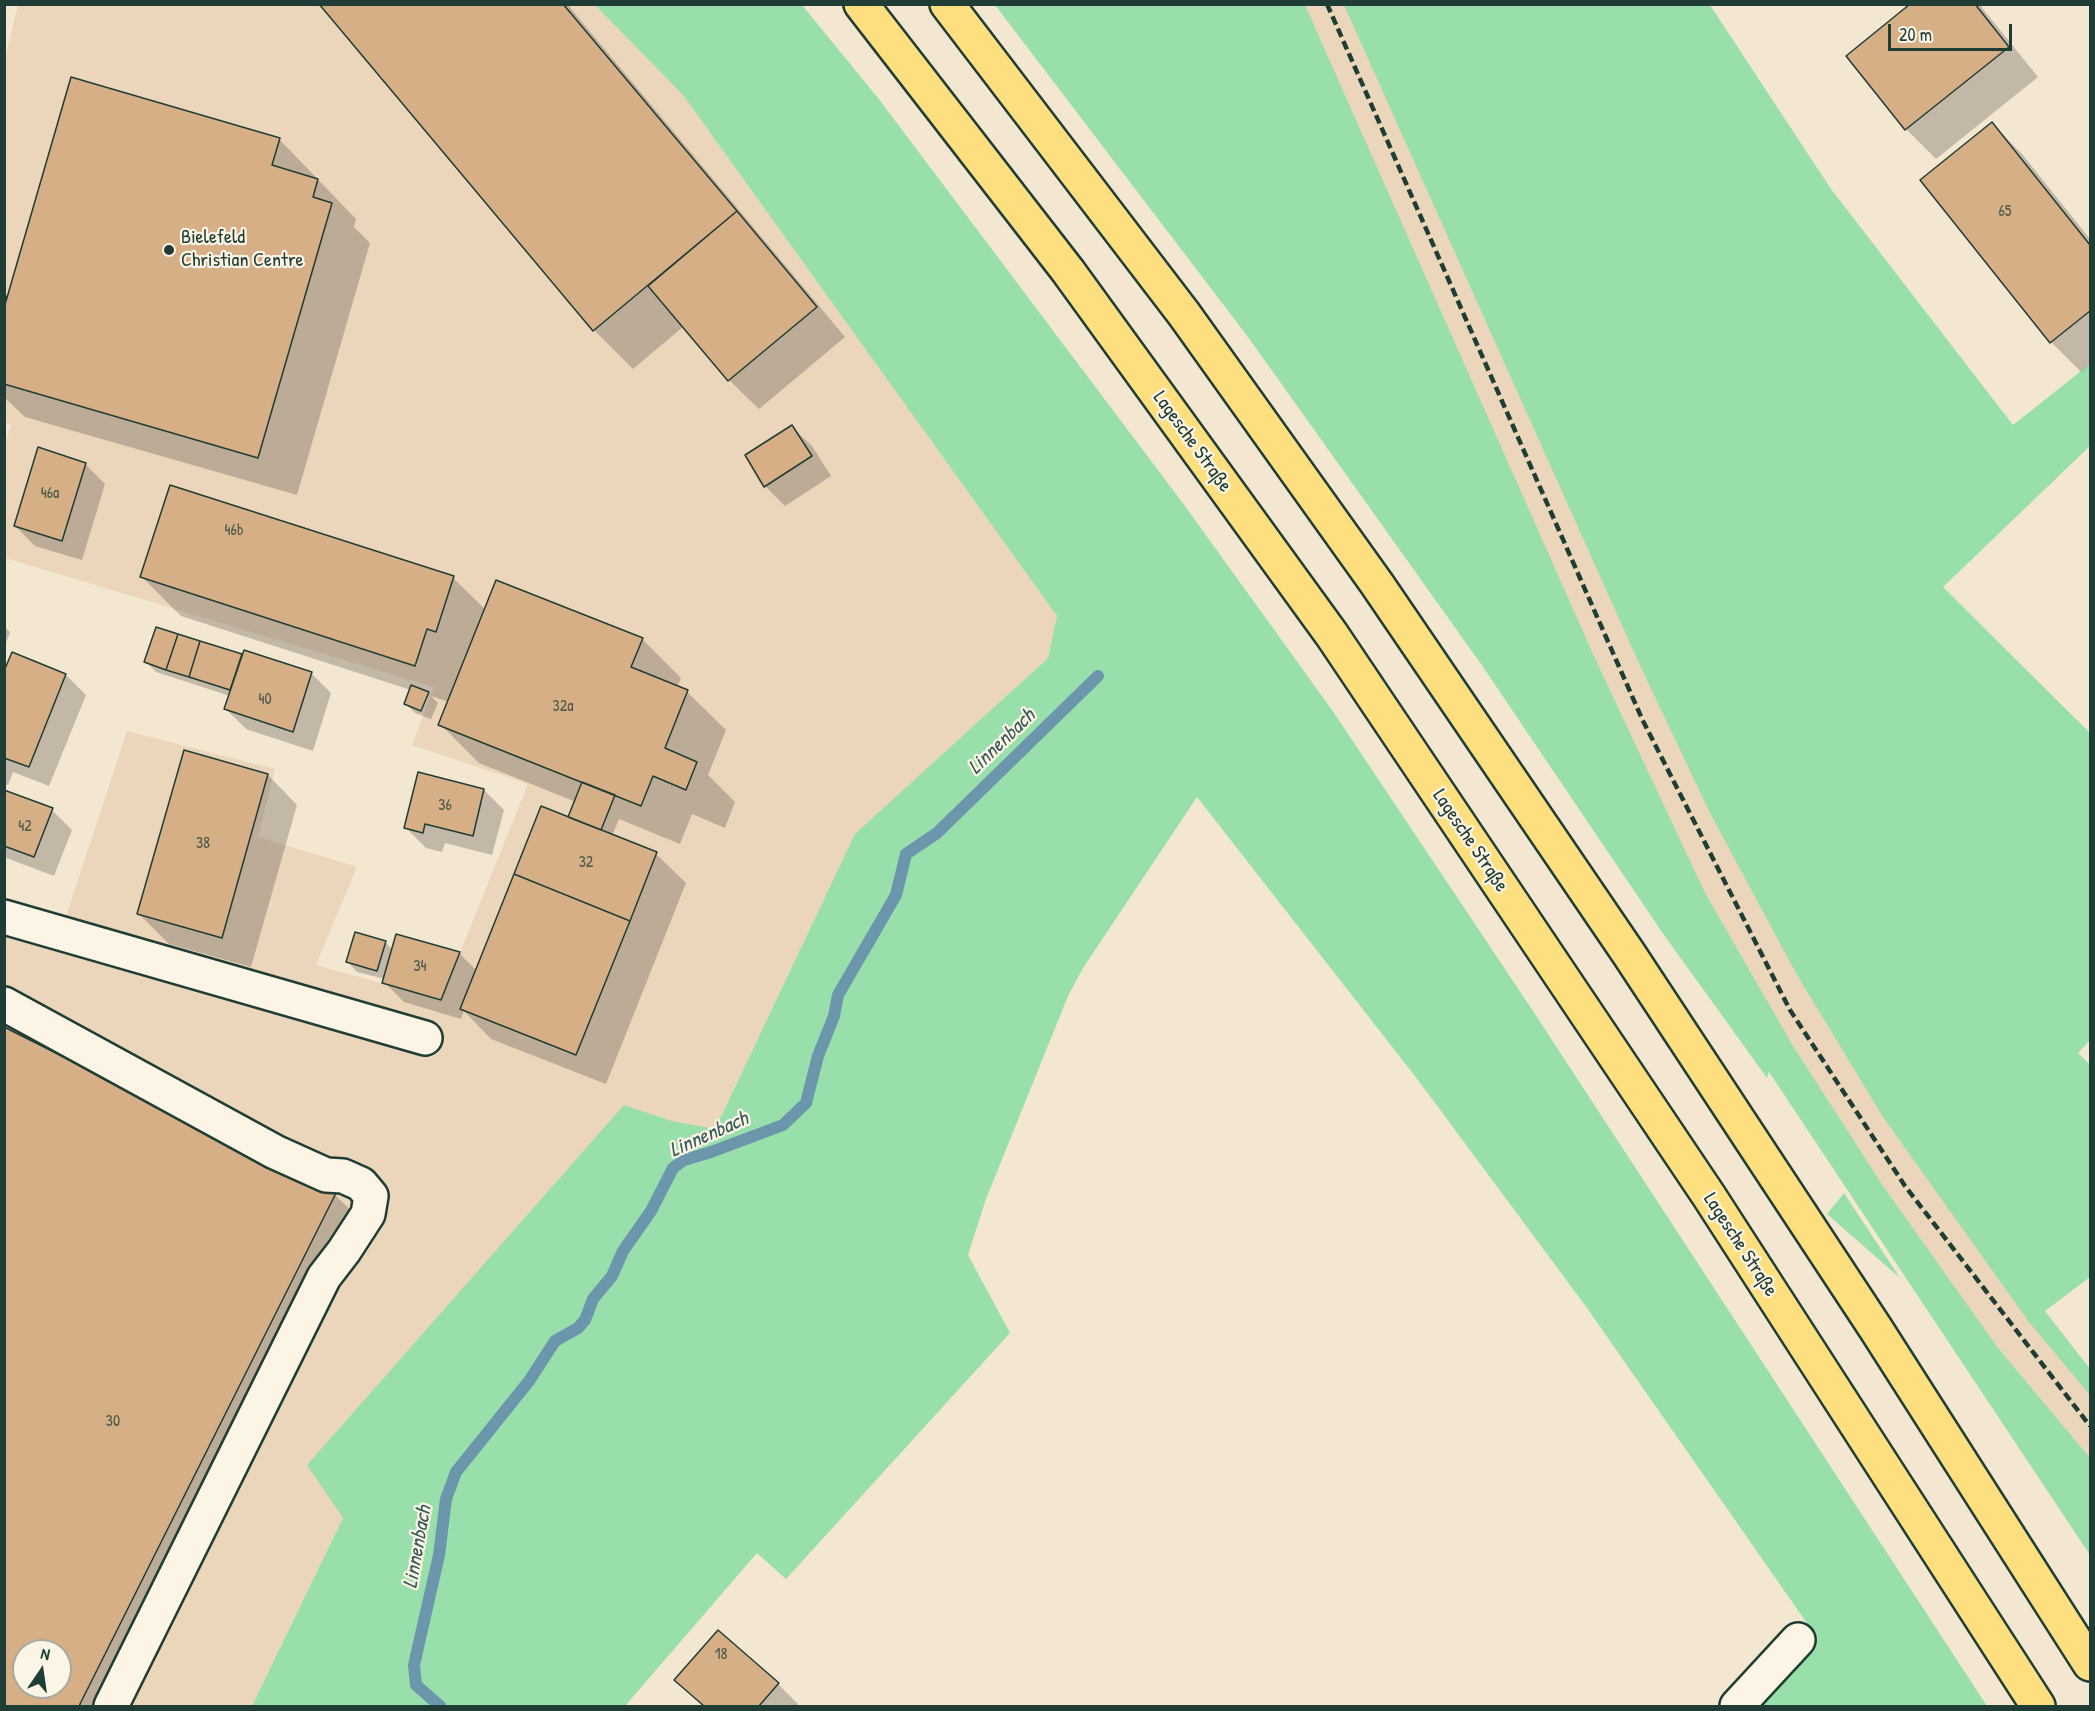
<!DOCTYPE html>
<meta charset="utf-8">
<style>
body{margin:0}
#map{position:relative;width:2095px;height:1711px;overflow:hidden;background:#f4e7d2;font-family:"Patrick Hand",sans-serif}
canvas{display:block}
.frame{position:absolute;inset:0;border:6px solid #1f3d34;pointer-events:none}
.north{position:absolute;left:12px;top:1639px;width:60px;height:60px;box-sizing:border-box;background:#fcf5e5;border:2px solid #a4ab9e;border-radius:50%;rotate:13deg;font-size:16px;font-weight:700;line-height:24px;text-align:center;color:#1f3d34}
.north::after{content:'';display:block;margin:auto;width:21px;height:27px;background:#1f3d34;clip-path:polygon(50% 0,100% 100%,50% 72%,0 100%)}
.scale{position:absolute;left:1888px;top:24px;width:124px;height:27px;box-sizing:border-box;border:3px solid #1f3d34;border-top:0;padding-left:8px;font-size:18px;line-height:21px;white-space:nowrap;color:#1f3d34;-webkit-text-stroke:4px #fcf5e5;paint-order:stroke}
</style>
<div id="map">
<canvas width="2095" height="1711"></canvas>
<div class="frame"></div>
<div class="north">N</div>
<div class="scale">20 m</div>
</div>
<script>
const c = document.querySelector('canvas').getContext('2d');
c.lineJoin = 'round';
function fillPath(path, color) {
  c.fillStyle = color;
  c.fill(path, 'evenodd');
}
function shape(rows) {
  const path = new Path2D();
  for (const r of rows) {
    path.moveTo(r[0], r[1]);
    for (let i = 2; i < r.length; i += 2) path.lineTo(r[i], r[i + 1]);
  }
  return path;
}
function stroke(path, color, width, dash) {
  c.strokeStyle = color;
  c.lineWidth = width;
  c.lineCap = dash ? 'butt' : 'round';
  c.setLineDash(dash || []);
  c.stroke(path);
}
function write(font, color, halo, rows, align = 'center') {
  c.font = font + ' "Patrick Hand",sans-serif';
  c.lineWidth = 4.5;
  c.setLineDash([]);
  c.textBaseline = 'middle';
  c.strokeStyle = halo;
  c.fillStyle = color;
  for (const [text, x, y, turn = 0] of rows) {
    c.save();
    c.translate(x, y);
    c.rotate((+turn || 0) * Math.PI / 180);
    c.textAlign = isNaN(turn) ? turn : align;
    if (halo) c.strokeText(text, 0, 0);
    c.fillText(text, 0, 0);
    c.restore();
  }
}
const built = shape([
 [18,5,595,5,683,95,1057,616,1048,658,855,835,714,1130,672,1121,343,1518,252,1706,5,1706,4,929,57,943,127,731,275,769,258,837,357,867,316,965,441,1000,528,784,412,745,434,687,5,558,4,447,11,425,4,423,4,62],
 [24,1651,60,1651,60,1687,24,1687],
 [1272,5,1378,5,2018,1279,2090,1369,2090,1496,1785,1063]
]);
const green = shape([
 [595,5,802,5,878,98,1182,502,1332,710,1533,1011,1987,1706,1756,1706,1818,1639,1587,1308,1418,1080,1197,797,1083,968,1068,996,986,1199,968,1255,1010,1333,786,1579,757,1553,625,1706,252,1706,343,1518,307,1465,624,1105,672,1121,715,1129,855,834,1048,658,1057,616,683,95],
 [995,5,1305,5,1593,654,1704,891,1793,1046,1883,1186,1998,1348,2090,1458,2090,1555,1769,1072,1767,1078,1664,935,1481,664,1248,337],
 [1344,5,1710,5,1831,189,2013,425,2090,364,2090,446,1943,587,2090,733,2090,1040,2078,1053,2090,1065,2090,1277,2045,1311,2090,1369,2090,1395,2029,1322,1883,1117,1797,975,1709,811,1638,661],
 [1844,1193,1900,1278,1827,1214]
]);
const shadow = shape([
 [321,4,567,4,845,337,759,409,729,380,684,326,633,369,594,330],
 [1913,4,1979,4,2038,77,1936,159,1906,129],
 [1992,124,2022,154,2090,239,2090,364,2081,372,2051,342],
 [279,139,356,219,354,227,370,243,297,495,25,417,4,397,4,314],
 [792,427,812,446,831,476,785,506,765,486],
 [85,464,105,484,82,560,35,546,15,526],
 [142,577,453,578,486,610,642,639,681,678,677,687,687,692,726,730,708,775,735,802,725,828,692,814,680,844,619,819,612,836,656,854,686,883,606,1084,491,1039,464,1011,461,1019,404,1002,384,982,385,979,357,972,348,962,385,942,393,950,459,953,477,971,575,821,576,802,479,763,440,724,449,702,431,696,438,703,431,719,415,713,405,703,411,690,181,616],
 [4,626,10,632,4,648],
 [241,656,311,673,331,693,313,751,246,729,226,709,230,696,156,672,146,662],
 [4,675,66,675,86,695,49,786,13,772,8,785,4,784],
 [268,775,297,805,251,967,169,944,139,914],
 [484,790,504,810,492,855,445,843,442,852,426,848,406,828],
 [4,791,52,810,72,830,54,876,4,857],
 [4,1029,335,1195,365,1224,123,1706,4,1706],
 [24,1651,60,1651,60,1687,24,1687],
 [718,1632,778,1684,798,1704,796,1706,703,1706,696,1700,676,1680]
]);
const stream = shape([
 [440,1706,416,1685,414,1665,439,1555,446,1499,456,1472,529,1381,555,1341,578,1328,585,1320,593,1299,612,1276,623,1251,651,1211,673,1168,684,1160,711,1152,783,1125,806,1103,818,1056,834,1016,838,995,896,895,906,854,937,833,1098,676]
]);
const building = shape([
 [319,4,563,4,737,211,593,331,319,4],
 [1910,4,1975,4,2009,47,1905,130,1846,56,1910,4],
 [71,77,280,138,272,165,318,179,313,197,332,203,258,458,4,384,4,308,71,77],
 [1992,122,2090,245,2090,311,2050,343,1920,180,1992,122],
 [737,211,817,307,728,381,648,286,737,211],
 [792,425,812,456,764,487,745,455,792,425],
 [38,447,86,463,62,541,14,526,38,447],
 [170,485,454,576,436,632,427,629,415,666,140,577,170,485],
 [496,580,643,638,631,667,688,690,665,748,697,762,686,790,653,776,641,806,438,725,496,580],
 [156,627,178,634,166,670,144,662,156,627],
 [178,634,200,641,189,677,166,670,178,634],
 [200,641,242,654,230,690,189,677,200,641],
 [244,650,312,672,293,732,224,709,244,650],
 [12,652,66,674,29,767,4,758,4,671,12,652],
 [411,685,429,692,421,711,404,704,411,685],
 [184,750,268,774,222,938,137,914,184,750],
 [418,772,484,789,473,836,425,824,423,833,404,828,418,772],
 [582,782,615,795,601,830,568,817,582,782],
 [4,790,53,808,34,857,4,846,4,790],
 [541,806,657,852,630,921,514,874,541,806],
 [514,874,630,921,576,1055,460,1009,514,874],
 [355,932,386,941,377,971,346,962,355,932],
 [396,934,460,952,441,1000,382,983,396,934],
 [4,1027,336,1193,79,1706,4,1706,4,1027],
 [24,1651,60,1651,60,1687,24,1687,24,1651],
 [718,1630,779,1683,759,1706,704,1706,674,1680,718,1630]
]);
const path = shape([
 [4,297,7,298]
]);
const minor = shape([
 [4,917,425,1038],
 [4,1004,275,1152,326,1175,343,1176,361,1184,371,1196,368,1214,344,1251,324,1277,111,1706],
 [1737,1706,1798,1640]
]);
const highway = shape([
 [861,4,1068,271,1332,635,1709,1196,2038,1706],
 [947,4,1184,314,1377,584,1629,954,1876,1329,2090,1664]
]);
const rail = shape([
 [1327,4,1643,721,1790,1010,1905,1186,2090,1426]
]);
const markers = [
 [169,250,6,"#1f3d34"]
];
const numberNames = [
 ["65",2005,212],
 ["46a",50,494],
 ["46b",234,531],
 ["40",265,700],
 ["32a",563,707],
 ["36",445,806],
 ["42",25,827],
 ["38",203,844],
 ["32",586,863],
 ["34",420,967],
 ["30",113,1422],
 ["18",721,1655]
];
const poiNames = [
 ["Bielefeld",181,238],
 ["Christian Centre",181,261]
];
const streetNames = [
 ["Lagesche Straße",1192,442,54],
 ["Lagesche Straße",1470,841,56],
 ["Lagesche Straße",1740,1245,57]
];
const waterNames = [
 ["Linnenbach",1002,742,-44],
 ["Linnenbach",709,1135,-24],
 ["Linnenbach",418,1547,-80]
];
fillPath(built, '#ebd6bc');
fillPath(green, '#98dfac');
fillPath(shadow, '#0003');
stroke(stream, '#6b96ac', 12);
fillPath(building, '#d6af87');
stroke(building, '#1f3d34', 1.5);
stroke(minor, '#1f3d34', 38);
stroke(highway, '#1f3d34', 38);
stroke(path, '#1f3d34', 4, [4.5, 4.5]);
stroke(minor, '#fcf5e5', 33);
stroke(highway, '#fedf80', 33);
stroke(rail, '#1f3d34', 4.5, [9, 4.5]);
for (const [x, y, r, color] of markers) {
  const dot = new Path2D();
  dot.arc(x, y, r, 0, 2 * Math.PI);
  c.fillStyle = color;
  c.fill(dot);
  stroke(dot, '#fcf5e5', 2);
}
write('16px', '#4d5a49', null, numberNames);
write('20px', '#1f3d34', '#fcf5e5', poiNames, 'left');
write('20px', '#1f3d34', '#fcf5e5', streetNames);
write('italic 21px', '#385b5c', '#fcf5e5', waterNames);
</script>
